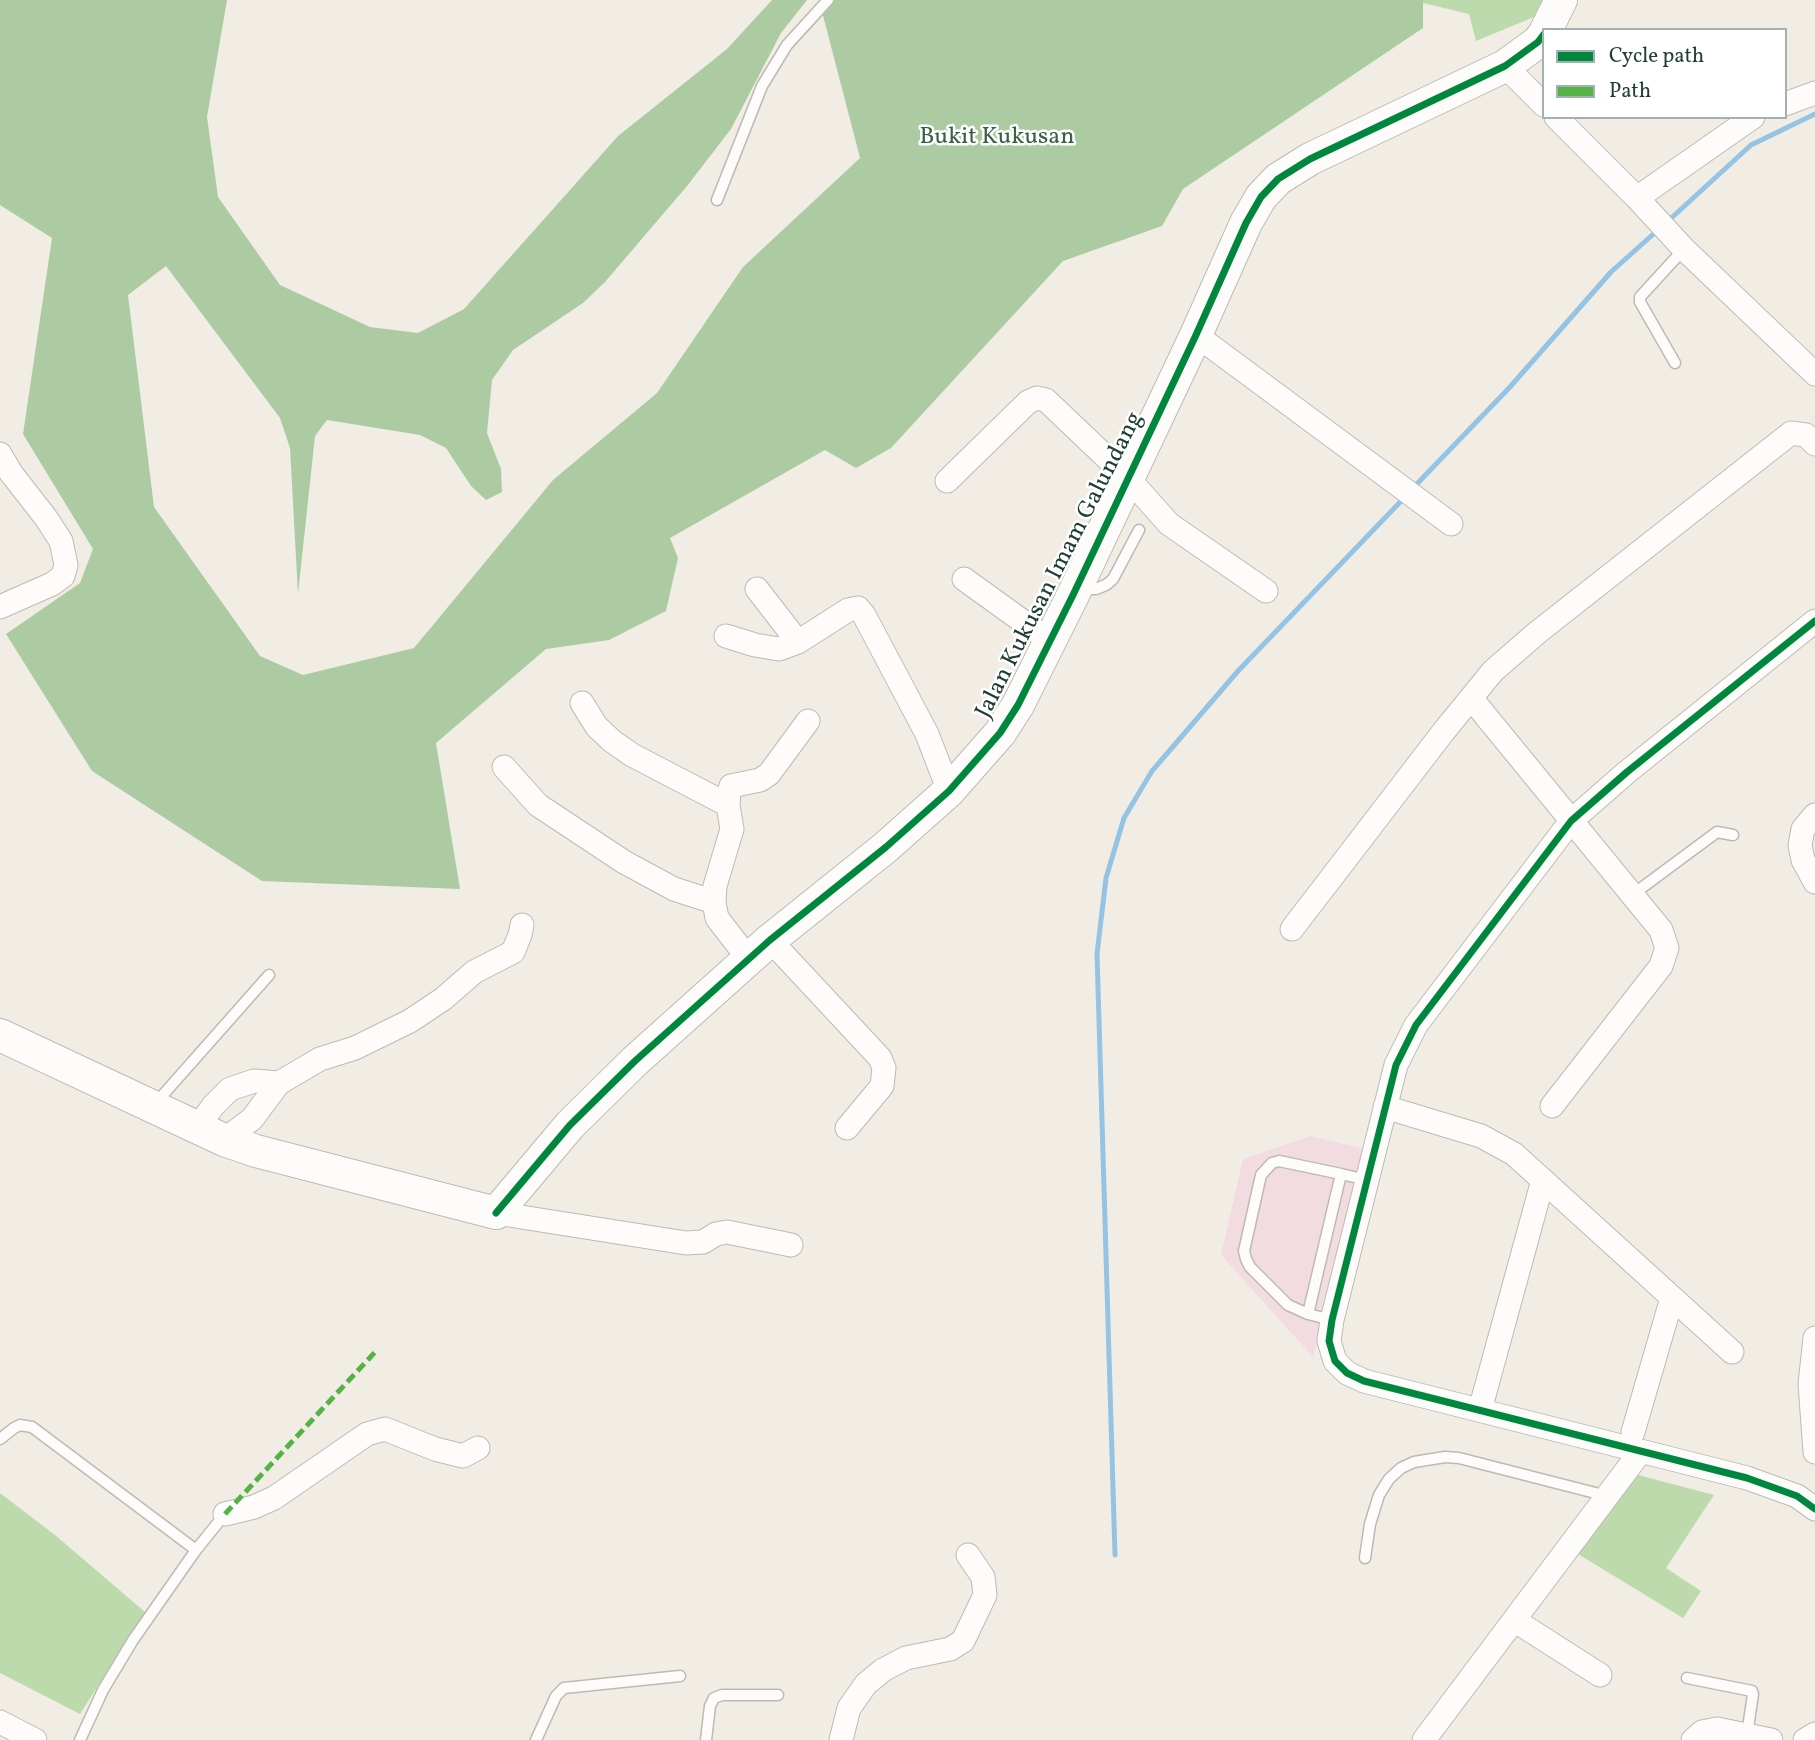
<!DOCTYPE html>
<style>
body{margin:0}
#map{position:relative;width:1815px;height:1740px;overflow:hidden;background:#f1ede4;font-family:Vollkorn,serif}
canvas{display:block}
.legend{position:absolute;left:1542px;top:28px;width:245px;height:91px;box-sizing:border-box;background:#fff;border:2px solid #a5b1ae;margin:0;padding:9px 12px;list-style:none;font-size:21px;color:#1f3d34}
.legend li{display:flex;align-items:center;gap:14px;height:35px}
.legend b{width:35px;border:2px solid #a5b1ae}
</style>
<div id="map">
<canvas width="1815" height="1740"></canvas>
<ul class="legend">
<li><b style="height:9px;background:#00873e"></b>Cycle path</li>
<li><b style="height:9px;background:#55b346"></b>Path</li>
</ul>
</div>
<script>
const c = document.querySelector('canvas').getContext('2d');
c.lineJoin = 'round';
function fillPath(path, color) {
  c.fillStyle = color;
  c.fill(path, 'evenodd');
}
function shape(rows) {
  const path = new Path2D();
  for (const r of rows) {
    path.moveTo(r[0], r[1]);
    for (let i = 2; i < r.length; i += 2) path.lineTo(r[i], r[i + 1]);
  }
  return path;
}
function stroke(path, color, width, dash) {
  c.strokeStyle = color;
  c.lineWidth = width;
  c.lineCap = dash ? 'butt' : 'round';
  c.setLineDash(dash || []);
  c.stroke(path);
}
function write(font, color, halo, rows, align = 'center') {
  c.font = font + ' Vollkorn,serif';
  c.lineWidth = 5;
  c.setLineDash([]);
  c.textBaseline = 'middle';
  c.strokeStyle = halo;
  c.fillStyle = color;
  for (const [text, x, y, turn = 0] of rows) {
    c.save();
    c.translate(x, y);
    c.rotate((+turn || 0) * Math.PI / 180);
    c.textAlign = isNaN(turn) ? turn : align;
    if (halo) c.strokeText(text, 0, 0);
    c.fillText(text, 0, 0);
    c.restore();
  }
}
const built = shape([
 [1311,1136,1364,1149,1313,1357,1221,1255,1243,1159]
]);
const green = shape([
 [1423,0,1546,0,1541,14,1476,41,1469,14,1423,3],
 [1638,1475,1714,1495,1666,1568,1701,1591,1683,1618,1578,1554],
 [0,1493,55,1535,145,1612,80,1714,0,1673]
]);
const forest = shape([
 [0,0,227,0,207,117,218,197,280,285,370,327,418,333,464,309,618,136,727,49,772,0,807,0,781,33,731,129,687,186,605,282,583,303,513,350,492,380,487,433,501,469,502,492,486,500,471,486,446,448,420,435,327,420,315,436,298,594,290,448,280,418,166,266,128,295,154,507,260,656,303,675,414,648,553,480,657,393,743,267,860,158,819,0,1423,0,1423,28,1183,189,1162,226,1063,261,891,448,856,468,825,450,670,538,678,558,666,611,609,640,546,649,436,743,460,889,262,881,92,771,6,634,80,583,93,549,23,434,52,238,0,205]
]);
const stream = shape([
 [1667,222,1751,145,1815,114],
 [1413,488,1510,387,1611,272,1659,229],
 [1115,1555,1097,954,1106,878,1124,818,1152,771,1238,671,1404,498]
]);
const lane = shape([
 [717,200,762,86,787,45,828,0],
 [1675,363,1640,302,1640,297,1684,249],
 [1079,589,1096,589,1106,585,1113,579,1139,530],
 [1632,895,1717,832,1733,835],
 [154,1105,269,975],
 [1308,1314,1288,1305,1250,1267,1246,1259,1244,1251,1261,1175,1272,1163,1279,1161,1341,1174],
 [1332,1320,1308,1314,1341,1174,1367,1180],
 [0,1439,14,1428,20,1425,32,1427,196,1550],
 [1365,1558,1370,1524,1379,1495,1389,1479,1401,1468,1414,1462,1445,1457,1459,1458,1607,1496],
 [1687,1678,1752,1691,1753,1694,1747,1735],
 [80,1740,103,1690,133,1640,196,1550,225,1514],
 [536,1740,556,1696,564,1688,680,1676],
 [706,1740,710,1706,714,1698,722,1695,778,1695]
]);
const street = shape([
 [1505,66,1544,105],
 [1785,104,1815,93],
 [1556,117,1637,198,1684,249,1815,374],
 [1637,198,1753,117],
 [1196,335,1451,524],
 [0,454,11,473,46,518,61,541,66,565,63,576,52,584,0,607],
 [947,481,1028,402,1037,398,1046,400,1129,479,1169,524,1266,591],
 [964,579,1050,641],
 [757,589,798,642],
 [1815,621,1627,772,1571,821,1416,1025,1396,1065,1332,1320,1329,1341,1335,1361,1347,1373,1364,1381,1747,1478,1797,1496,1815,1509],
 [726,636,755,645,779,649,798,642,848,610,858,608,864,615,927,734,949,791],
 [1471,698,1661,930,1667,948,1661,966,1552,1106],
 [582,703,597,727,612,741,632,755,728,805],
 [504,767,538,805,624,862,674,889,714,902],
 [1815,815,1803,829,1800,845,1803,860,1815,882],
 [1292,929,1444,731,1493,671,1538,632,1791,433,1806,435,1815,444],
 [770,940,880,1058,884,1068,882,1086,847,1128],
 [748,958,717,918,714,902,715,886,732,829,728,805,729,793,731,786,760,780,769,774,808,721],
 [1385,1107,1481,1136,1514,1154,1732,1352],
 [197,1128,213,1106,230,1089,254,1081,279,1083,320,1059,355,1048,410,1021,443,999,474,972,513,952,520,935,522,925],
 [224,1140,252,1119,279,1083],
 [496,1213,686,1243,703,1242,716,1234,727,1232,791,1245],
 [1815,1338,1810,1384,1815,1452],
 [1483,1399,1543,1180],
 [1633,1432,1672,1298],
 [225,1514,254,1507,274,1498,367,1434,385,1429,435,1449,463,1456,478,1448],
 [1514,1620,1600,1675],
 [0,1722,35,1740],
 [841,1740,849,1708,866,1684,883,1670,906,1658,950,1649,963,1641,985,1595,983,1577,968,1555],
 [1424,1740,1641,1451],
 [1693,1740,1702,1732,1717,1729,1771,1740],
 [1805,1740,1815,1734]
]);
const secondary = shape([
 [1546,30,1561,0],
 [0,1035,224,1140,256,1151,496,1213,570,1125,635,1061,770,940,886,847,949,791,1000,733,1018,705,1073,595,1196,335,1246,223,1261,197,1278,179,1310,159,1505,66,1538,42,1544,34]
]);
const quiet = shape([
 [225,1514,376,1351]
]);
const cycleway = shape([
 [1815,621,1627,772,1571,821,1416,1025,1396,1065,1332,1320,1329,1341,1335,1361,1347,1373,1364,1381,1747,1478,1797,1496,1815,1509],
 [496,1213,570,1125,635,1061,770,940,886,847,949,791,1000,733,1018,705,1073,595,1196,335,1246,223,1261,197,1278,179,1310,159,1505,66,1538,42,1544,34]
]);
const parkNames = [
 ["Bukit Kukusan",997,139]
];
const streetNames = [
 ["Jalan Kukusan Imam Galundang",1061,566,-63]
];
fillPath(built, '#f2dce2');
fillPath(green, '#bcdaac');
fillPath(forest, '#accba3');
stroke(stream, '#95c3e3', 5);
stroke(lane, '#bbbbb4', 13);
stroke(street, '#bbbbb4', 25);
stroke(secondary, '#bbbbb4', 34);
stroke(lane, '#fdfcfb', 10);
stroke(street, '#fdfcfb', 23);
stroke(secondary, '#fdfcfb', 32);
stroke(quiet, '#55b346', 5, [10, 5]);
stroke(cycleway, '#00873e', 7);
write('24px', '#3c6047', '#fff', parkNames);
write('24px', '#1f3d34', '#fff', streetNames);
</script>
